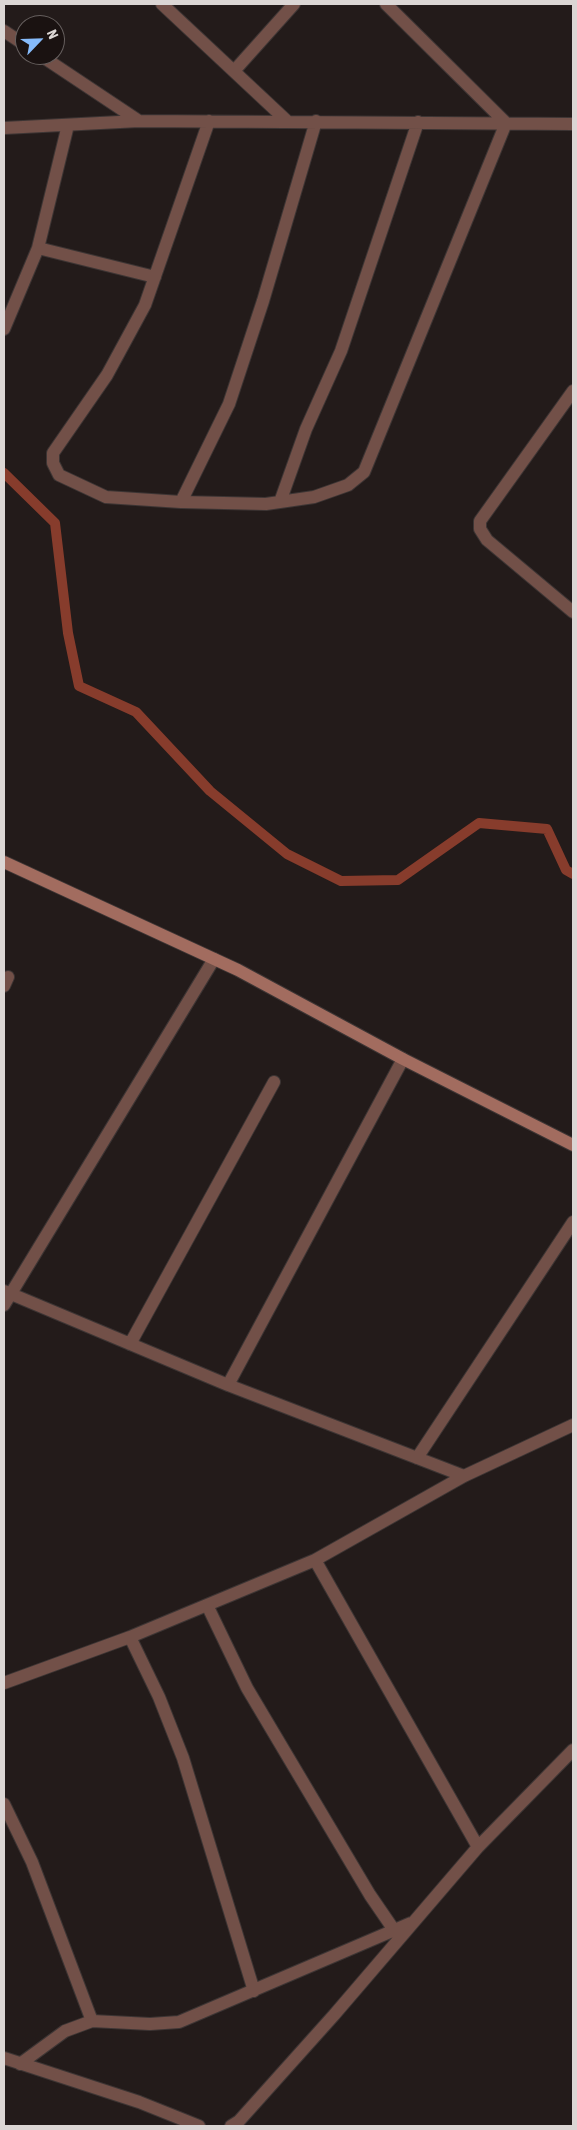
<!DOCTYPE html>
<style>
body{margin:0}
#map{position:relative;width:577px;height:2130px;overflow:hidden;background:#231b1a;font-family:"Asap Condensed",sans-serif}
canvas{display:block}
.frame{position:absolute;inset:0;border:5px solid #dbd6d4;pointer-events:none}
.north{position:absolute;left:15px;top:15px;width:50px;height:50px;box-sizing:border-box;background:#1a1211;border:1px solid #67605f;border-radius:50%;rotate:66deg;font-size:14px;font-weight:700;line-height:20px;text-align:center;color:#dbd6d4}
.north::after{content:'';display:block;margin:auto;width:18px;height:22px;background:#86bbfb;clip-path:polygon(50% 0,100% 100%,50% 72%,0 100%)}
</style>
<div id="map">
<canvas width="577" height="2130"></canvas>
<div class="frame"></div>
<div class="north">N</div>
</div>
<script>
const c = document.querySelector('canvas').getContext('2d');
c.lineJoin = 'round';
function shape(rows) {
  const path = new Path2D();
  for (const r of rows) {
    path.moveTo(r[0], r[1]);
    for (let i = 2; i < r.length; i += 2) path.lineTo(r[i], r[i + 1]);
  }
  return path;
}
function stroke(path, color, width, dash) {
  c.strokeStyle = color;
  c.lineWidth = width;
  c.lineCap = dash ? 'butt' : 'round';
  c.setLineDash(dash || []);
  c.stroke(path);
}
const stream = shape([
 [4,473,55,523,68,633,79,686,136,712,210,791,287,854,341,881,398,880,479,823,547,829,566,870,573,874]
]);
const street = shape([
 [162,4,287,121],
 [4,31,25,45],
 [40,55,139,121],
 [234,71,294,4],
 [209,121,145,305,107,375,53,453,53,463,59,475,106,497,181,502,266,504,314,497,348,485,364,472,506,123,386,4],
 [4,128,139,121,573,124],
 [38,248,155,277],
 [4,329,38,248,68,125],
 [573,391,480,521,480,529,487,540,573,612],
 [181,502,229,404,263,301,316,121],
 [280,502,306,429,341,351,418,122],
 [4,986,8,977],
 [4,1291,228,1385,464,1476],
 [4,1305,214,959],
 [130,1344,274,1082],
 [228,1385,403,1059],
 [417,1458,573,1222],
 [315,1560,478,1847],
 [207,1605,247,1688,370,1895,394,1930],
 [130,1637,159,1697,183,1758,254,1991],
 [4,1683,130,1637,315,1560,464,1476,573,1425],
 [4,1804,32,1862,92,2021],
 [4,2058,139,2102,199,2126],
 [20,2064,65,2031,92,2021,150,2024,179,2022,411,1923],
 [231,2126,239,2121,334,2015,478,1847,573,1750]
]);
const secondary = shape([
 [4,862,238,970,403,1059,573,1145]
]);
stroke(stream, '#873c2c', 10);
stroke(street, '#3d3534', 14);
stroke(secondary, '#3d3534', 14);
stroke(street, '#725048', 12);
stroke(secondary, '#a26c5f', 12);
</script>
